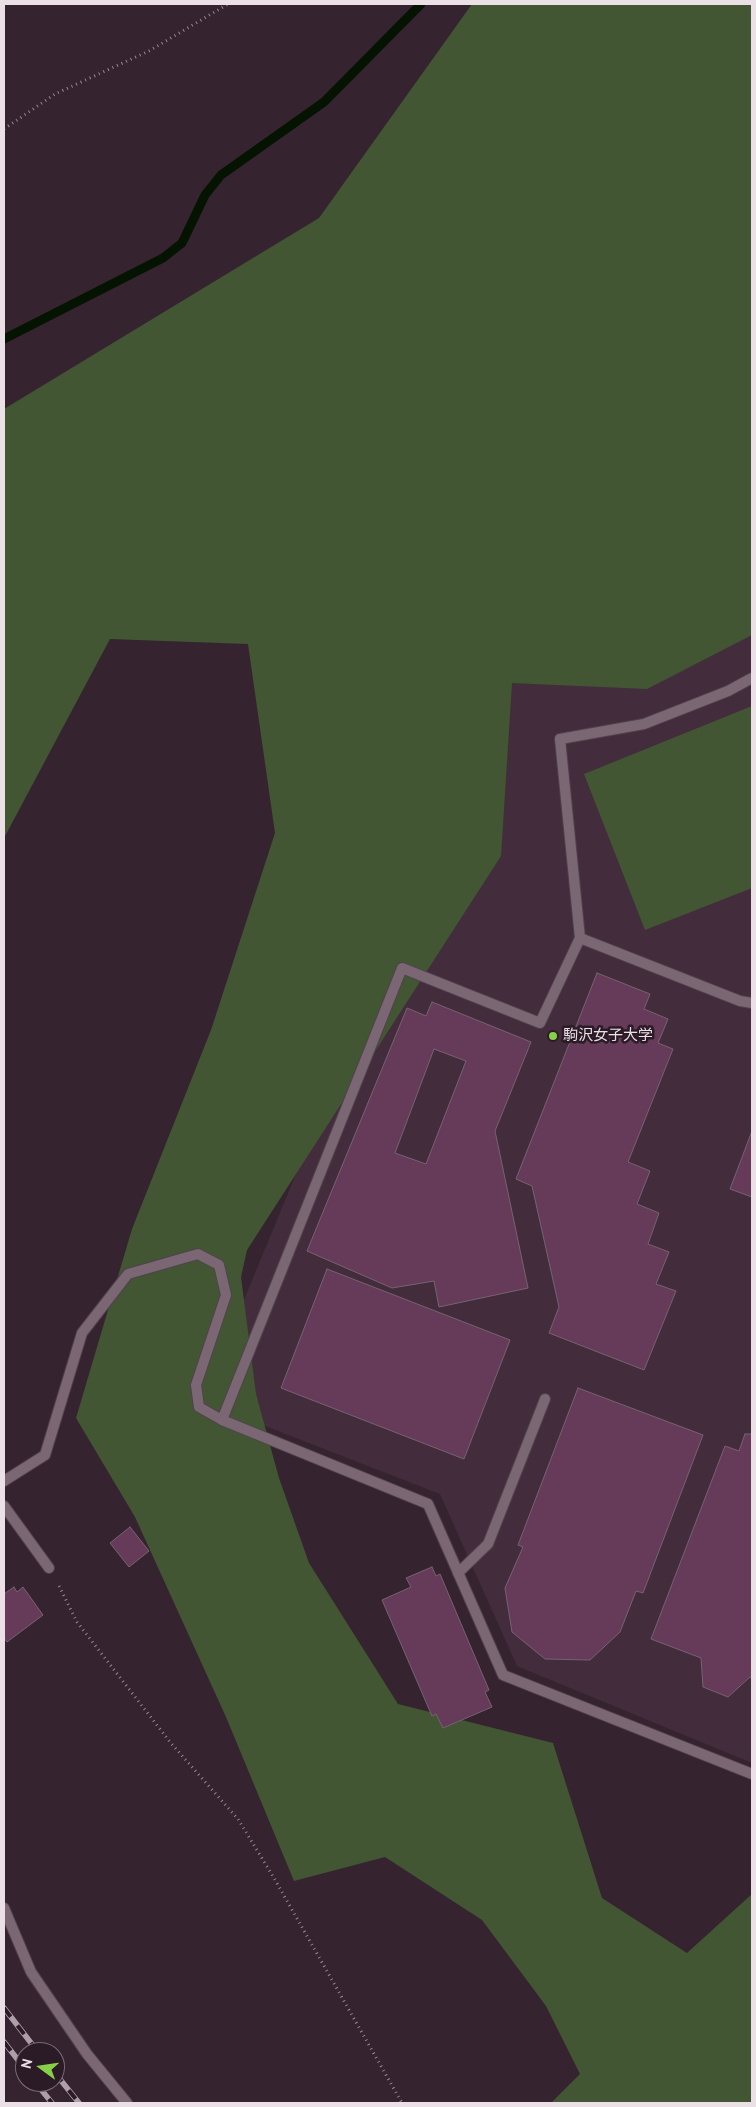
<!DOCTYPE html>
<meta charset="utf-8">
<style>
body{margin:0}
#map{position:relative;width:756px;height:2107px;overflow:hidden;background:#352430;font-family:"PT Sans",sans-serif}
canvas{display:block}
.frame{position:absolute;inset:0;border:5px solid #ece0e7;pointer-events:none}
.north{position:absolute;left:15px;top:2042px;width:50px;height:50px;box-sizing:border-box;background:#2b1b26;border:1px solid #786a73;border-radius:50%;rotate:284deg;font-size:14px;font-weight:700;line-height:20px;text-align:center;color:#ece0e7}
.north::after{content:'';display:block;margin:auto;width:18px;height:22px;background:#88cf49;clip-path:polygon(50% 0,100% 100%,50% 72%,0 100%)}
</style>
<div id="map">
<canvas width="756" height="2107"></canvas>
<div class="frame"></div>
<div class="north">N</div>
</div>
<script>
const c = document.querySelector('canvas').getContext('2d');
c.lineJoin = 'round';
function fillPath(path, color) {
  c.fillStyle = color;
  c.fill(path, 'evenodd');
}
function shape(rows) {
  const path = new Path2D();
  for (const r of rows) {
    path.moveTo(r[0], r[1]);
    for (let i = 2; i < r.length; i += 2) path.lineTo(r[i], r[i + 1]);
  }
  return path;
}
function stroke(path, color, width, dash) {
  c.strokeStyle = color;
  c.lineWidth = width;
  c.lineCap = dash ? 'butt' : 'round';
  c.setLineDash(dash || []);
  c.stroke(path);
}
function write(font, color, halo, rows, align = 'center') {
  c.font = font + ' "PT Sans","Noto Sans JP",sans-serif';
  c.lineWidth = 5;
  c.setLineDash([]);
  c.textBaseline = 'middle';
  c.strokeStyle = halo;
  c.fillStyle = color;
  for (const [text, x, y, turn = 0] of rows) {
    c.save();
    c.translate(x, y);
    c.rotate((+turn || 0) * Math.PI / 180);
    c.textAlign = isNaN(turn) ? turn : align;
    if (halo) c.strokeText(text, 0, 0);
    c.fillText(text, 0, 0);
    c.restore();
  }
}
const built = shape([
 [752,605,752,1763,517,1666,440,1494,214,1406,208,1387,498,685]
]);
const green = shape([
 [472,4,752,4,752,635,647,689,512,683,501,856,247,1250,241,1277,256,1394,279,1478,309,1563,398,1704,553,1743,602,1898,687,1953,752,1894,752,2103,551,2103,580,2074,546,2006,482,1920,385,1857,294,1881,226,1717,135,1517,76,1418,132,1229,211,1030,275,833,248,644,110,639,4,838,4,409,319,218],
 [752,706,752,888,645,930,584,774]
]);
const stream = shape([
 [4,339,163,258,182,243,205,195,221,175,324,102,421,4]
]);
const building = shape([
 [597,973,650,994,644,1009,668,1019,658,1043,673,1049,628,1162,650,1171,637,1204,659,1213,648,1244,669,1252,656,1284,676,1291,644,1370,549,1333,559,1307,532,1186,516,1179,597,973],
 [432,1002,531,1042,495,1131,528,1288,439,1307,434,1281,392,1288,307,1251,407,1008,426,1016,432,1002],
 [434,1049,466,1061,426,1164,395,1153,434,1049],
 [752,1131,752,1197,730,1189,752,1131],
 [327,1269,510,1340,464,1459,281,1388,327,1269],
 [578,1388,703,1435,643,1593,636,1591,620,1632,590,1660,545,1659,512,1632,505,1588,523,1547,518,1545,578,1388],
 [745,1434,752,1434,752,1678,750,1677,728,1697,703,1687,701,1658,651,1639,725,1446,739,1451,745,1434],
 [130,1527,149,1551,129,1567,110,1543,130,1527],
 [432,1567,436,1576,440,1574,489,1690,485,1692,492,1707,443,1728,436,1714,432,1716,382,1600,411,1587,406,1578,432,1567],
 [14,1587,17,1592,23,1587,43,1615,7,1642,4,1638,4,1594,14,1587]
]);
const path = shape([
 [4,129,55,94,149,51,228,4],
 [59,1586,77,1622,170,1742,238,1819,274,1878,402,2103]
]);
const lane = shape([
 [580,938,740,1001,752,1003],
 [222,1420,402,968,540,1023,580,938,560,739,644,724,728,691,752,678],
 [458,1573,488,1544,545,1399]
]);
const street = shape([
 [4,1481,45,1455,82,1333,128,1274,198,1254,219,1265,226,1295,196,1385,199,1407,222,1420,428,1504,503,1675,752,1774],
 [4,1506,49,1568],
 [4,1908,31,1972,87,2054,127,2103]
]);
const rail = shape([
 [4,2008,38,2052],
 [4,2042,25,2069],
 [55,2073,79,2103],
 [35,2082,52,2103]
]);
const markers = [
 [553,1036,5,"#88cf49"]
];
const poiNames = [
 ["駒沢女子大学",563,1036]
];
fillPath(built, '#432d3c');
fillPath(green, '#425633');
stroke(stream, '#051400', 9);
fillPath(building, '#653b59');
stroke(building, '#766270', 1);
stroke(lane, '#52424d', 12);
stroke(street, '#52424d', 12);
stroke(path, '#968791', 3, [1, 4]);
stroke(lane, '#7b6774', 10);
stroke(street, '#7b6774', 10);
stroke(rail, '#ad9fa8', 5.5);
stroke(rail, '#2b1b26', 4, [11]);
for (const [x, y, r, color] of markers) {
  const dot = new Path2D();
  dot.arc(x, y, r, 0, 2 * Math.PI);
  c.fillStyle = color;
  c.fill(dot);
  stroke(dot, '#2b1b26', 2);
}
write('15px', '#ece0e7', '#2b1b26', poiNames, 'left');
</script>
